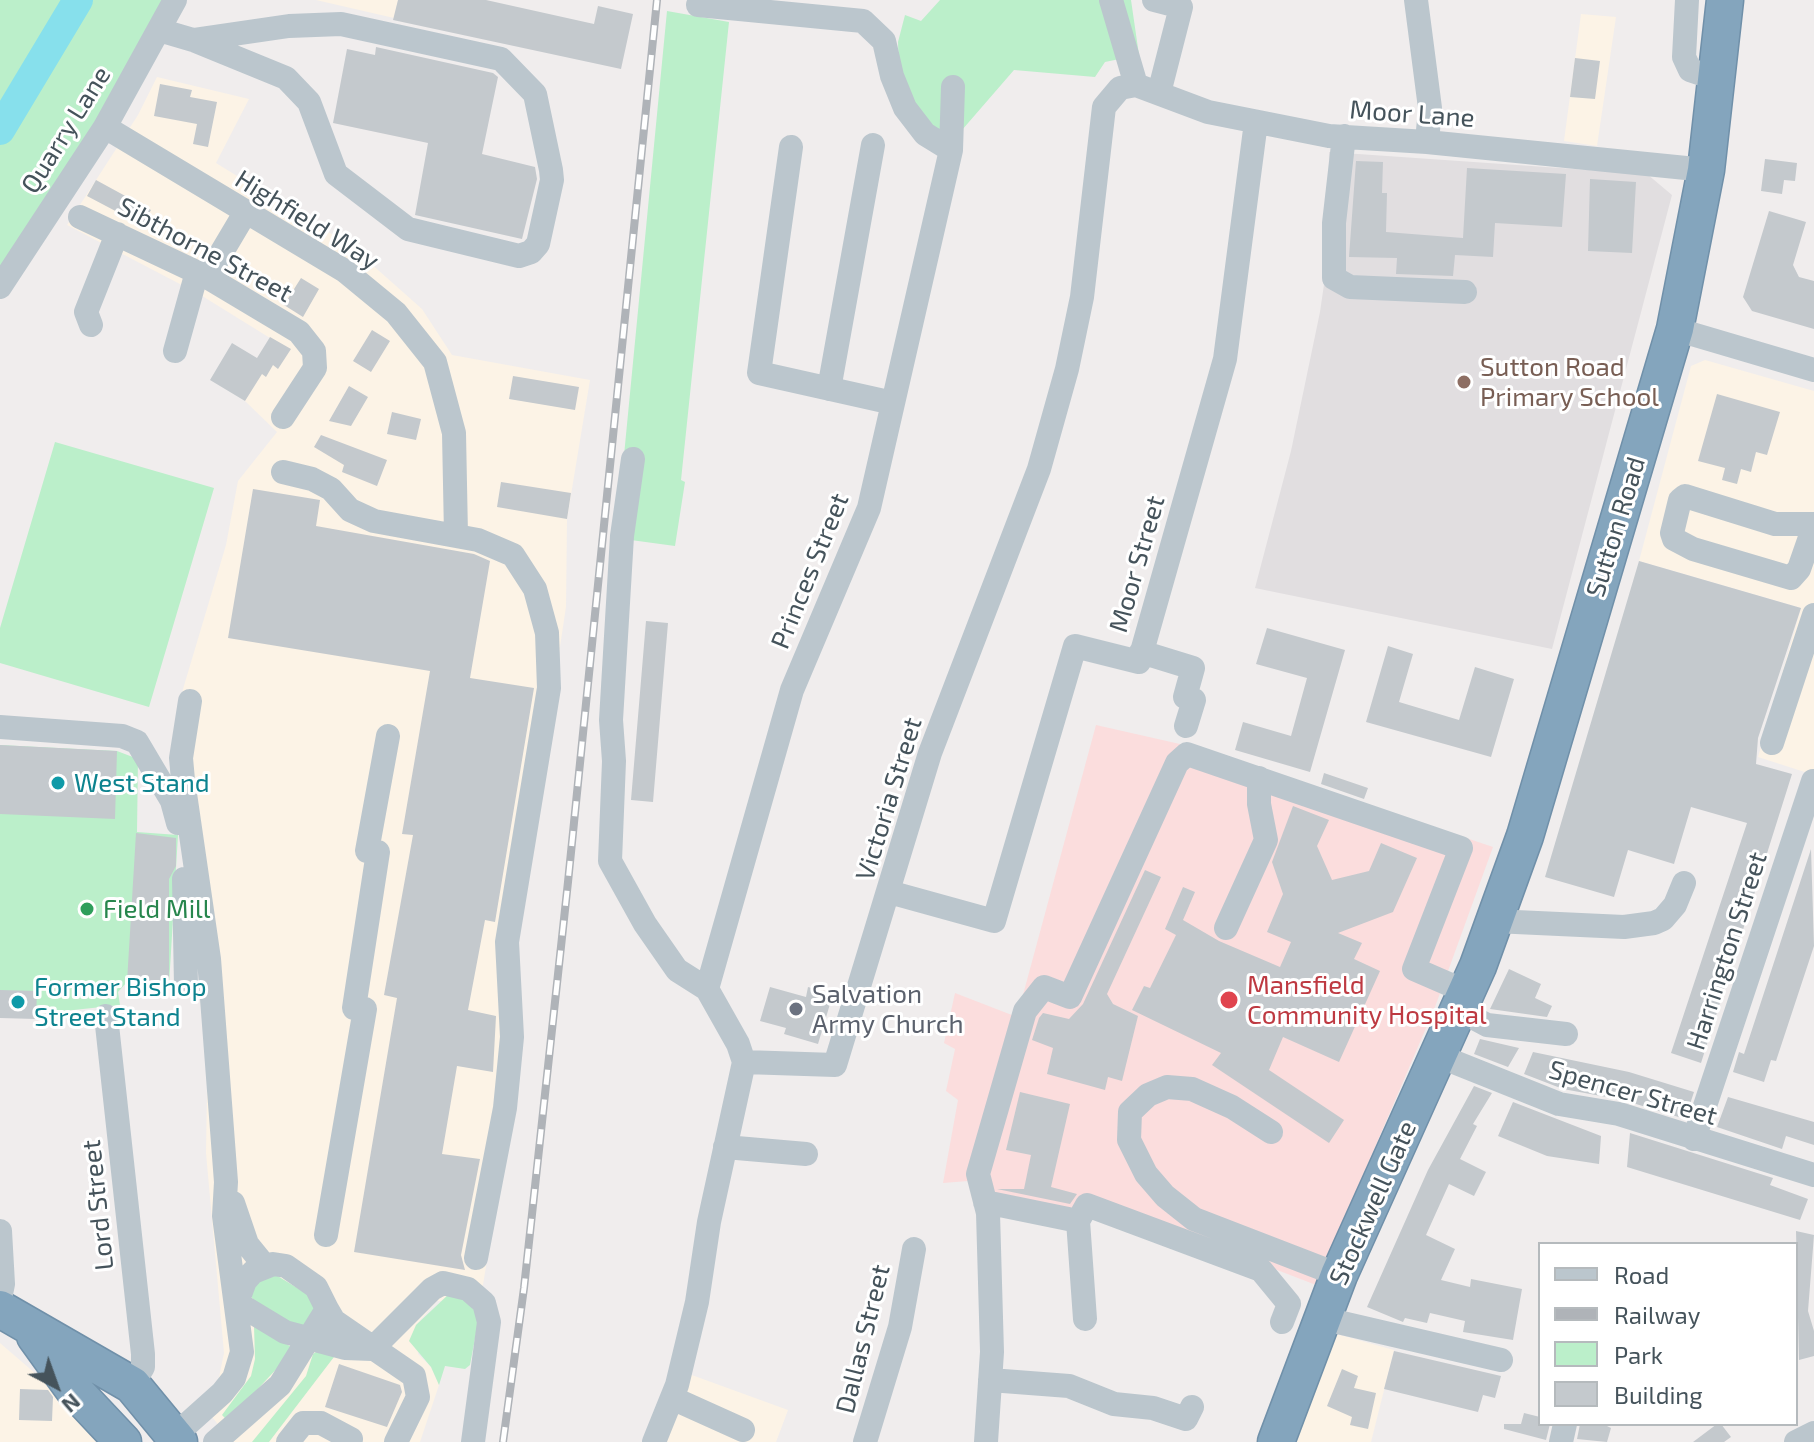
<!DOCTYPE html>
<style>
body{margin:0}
#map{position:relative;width:1814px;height:1442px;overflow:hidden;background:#f0eded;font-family:"Exo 2",sans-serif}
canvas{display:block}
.legend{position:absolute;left:1538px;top:1242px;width:260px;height:184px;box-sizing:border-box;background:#fff;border:2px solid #b5babd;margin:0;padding:10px 14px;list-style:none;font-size:24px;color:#45535b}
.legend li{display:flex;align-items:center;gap:16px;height:40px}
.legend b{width:40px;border:2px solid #b5babd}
.north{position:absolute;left:16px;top:1346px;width:80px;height:80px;-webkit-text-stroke:6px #fff;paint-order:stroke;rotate:139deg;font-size:22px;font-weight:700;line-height:32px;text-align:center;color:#45535b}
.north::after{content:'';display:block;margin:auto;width:28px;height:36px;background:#45535b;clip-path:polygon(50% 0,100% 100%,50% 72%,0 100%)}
</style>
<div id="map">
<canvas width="1814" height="1442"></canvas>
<ul class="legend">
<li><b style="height:10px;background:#bbc6cd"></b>Road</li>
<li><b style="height:10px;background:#afb3b8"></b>Railway</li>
<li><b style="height:22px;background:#bbefca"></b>Park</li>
<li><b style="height:22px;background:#c4c9cd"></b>Building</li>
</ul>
<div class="north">N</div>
</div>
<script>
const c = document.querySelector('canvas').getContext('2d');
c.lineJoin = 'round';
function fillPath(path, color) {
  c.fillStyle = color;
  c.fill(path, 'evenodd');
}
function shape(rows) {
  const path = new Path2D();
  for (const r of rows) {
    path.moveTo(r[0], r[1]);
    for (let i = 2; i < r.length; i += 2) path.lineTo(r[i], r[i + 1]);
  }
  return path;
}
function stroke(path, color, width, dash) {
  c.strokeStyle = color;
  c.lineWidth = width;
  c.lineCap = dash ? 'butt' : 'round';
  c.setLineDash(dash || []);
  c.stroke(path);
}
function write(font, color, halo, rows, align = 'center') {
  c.font = font + ' "Exo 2",sans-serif';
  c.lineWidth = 6;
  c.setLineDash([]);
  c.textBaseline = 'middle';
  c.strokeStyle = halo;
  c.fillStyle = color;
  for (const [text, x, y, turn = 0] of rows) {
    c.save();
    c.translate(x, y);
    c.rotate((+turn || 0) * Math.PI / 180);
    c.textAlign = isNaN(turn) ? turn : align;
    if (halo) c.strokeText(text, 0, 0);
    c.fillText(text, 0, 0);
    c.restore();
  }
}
const commercial = shape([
 [316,0,398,0,394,18],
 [1581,14,1616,17,1597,146,1564,141],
 [157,77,249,99,216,163,351,246,422,309,452,355,590,380,567,519,566,607,516,936,515,1085,483,1285,471,1302,437,1301,416,1325,418,1354,431,1367,439,1385,420,1442,232,1442,201,1403,216,1392,224,1353,206,1153,208,1029,173,757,183,689,226,545,238,481,277,432,245,401,261,374,252,368,270,338,199,294,67,225,138,115],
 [1705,360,1814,391,1814,775,1758,757,1801,608,1639,561,1691,366],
 [1304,1325,1394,1350,1371,1442,1256,1442],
 [0,1343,51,1387,103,1442,0,1442],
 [689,1374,788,1410,776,1442,663,1442]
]);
const education = shape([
 [1329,152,1647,174,1672,195,1552,649,1255,588,1291,451,1320,312,1328,257]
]);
const medical = shape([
 [1096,725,1202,749,1493,847,1435,1007,1316,1285,1093,1199,1083,1229,968,1181,943,1183,958,1100,946,1091,955,1049,944,1043,955,993,1017,1017]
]);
const green = shape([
 [0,0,166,0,103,116,0,274],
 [940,0,1131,0,1139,55,1105,62,1095,77,1014,70,962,130,945,133,927,125,899,73,898,42,905,15,921,21],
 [667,11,729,22,681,480,685,482,675,546,616,538],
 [55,442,214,488,149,707,0,663,0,628],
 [0,745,117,751,138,759,137,832,178,835,169,985,127,982,118,992,120,1005,0,1018],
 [276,1275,312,1297,318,1307,301,1328,258,1308,251,1296,253,1284],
 [450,1293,461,1296,478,1314,477,1328,470,1365,465,1369,445,1366,439,1385,431,1367,409,1341,416,1325],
 [254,1326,295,1349,228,1421,222,1415,251,1376,255,1359],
 [319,1350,337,1353,269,1442,252,1442,306,1376,313,1354]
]);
const river = shape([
 [0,130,78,0]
]);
const building = shape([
 [398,0,486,0,594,24,598,6,633,14,621,69,393,20],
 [376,47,493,73,498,77,482,154,535,167,537,179,522,239,415,215,428,143,333,123,347,49,375,55],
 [1575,58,1600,61,1595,99,1570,97],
 [160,84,192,90,190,97,217,102,208,147,193,144,197,124,154,116],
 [1765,159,1797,163,1795,181,1784,180,1782,194,1761,191],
 [1356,161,1383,162,1382,193,1387,193,1386,232,1463,238,1467,168,1566,174,1562,227,1495,223,1493,257,1455,255,1453,276,1396,274,1397,258,1349,257],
 [1590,179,1636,182,1632,253,1588,251],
 [96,180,151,210,142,225,87,196],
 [1769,211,1806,222,1793,265,1799,277,1814,281,1814,329,1752,311,1743,297],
 [301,278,319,289,303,317,284,305],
 [372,330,390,341,371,372,353,361],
 [270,337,291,349,278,369,273,365,266,377,262,374,245,401,210,380,232,343,257,358],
 [513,376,579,387,575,410,509,399],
 [349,386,368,397,351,426,329,421],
 [1717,394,1780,412,1767,455,1756,452,1751,472,1741,469,1737,484,1722,480,1725,468,1698,461],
 [392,412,421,419,416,440,387,434],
 [321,435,387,460,377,486,342,472,344,465,314,447],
 [501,482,571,493,567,519,497,507],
 [253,489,320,500,316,526,474,554,490,561,470,678,534,688,495,922,485,920,468,1010,496,1016,493,1072,457,1066,442,1154,480,1159,461,1255,465,1270,354,1252,397,998,384,995,413,835,402,834,430,671,228,638],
 [1639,561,1801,608,1758,738,1756,764,1792,774,1701,1063,1671,1053,1747,823,1691,807,1674,864,1628,850,1614,897,1545,877],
 [646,621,668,623,653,802,631,800],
 [1267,628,1345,650,1310,772,1235,750,1243,722,1291,736,1307,678,1256,664],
 [1388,646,1413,654,1399,702,1459,720,1475,667,1514,679,1491,757,1366,722],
 [0,745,117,751,115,819,0,814],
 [1324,773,1368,788,1364,799,1321,784],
 [1293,806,1329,820,1317,846,1332,880,1369,871,1381,843,1417,858,1393,912,1338,933,1362,943,1354,959,1380,971,1339,1062,1283,1037,1269,1070,1344,1120,1329,1143,1212,1065,1221,1053,1132,1010,1144,986,1150,988,1176,935,1165,929,1183,887,1195,892,1183,920,1219,941,1280,967,1291,942,1267,932,1283,894,1272,862],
 [136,833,176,838,176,866,169,879,169,985,127,982],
 [1811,849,1814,946,1776,1061,1771,1060,1764,1082,1733,1072,1739,1052,1744,1054],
 [1145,870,1161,877,1107,994,1113,1004,1138,1016,1122,1081,1108,1077,1105,1090,1047,1074,1053,1048,1032,1040,1039,1018,1043,1013,1069,1019,1083,1004],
 [1509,969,1541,984,1535,998,1552,1006,1547,1017,1490,1009],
 [770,987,806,997,808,987,833,994,818,1044,784,1034,786,1028,760,1021],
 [0,990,37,991,36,1019,0,1018],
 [1480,1039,1519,1048,1508,1067,1474,1054],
 [1533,1052,1629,1072,1694,1092,1685,1119,1623,1100,1563,1089,1524,1074],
 [1474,1086,1492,1093,1473,1124,1477,1126,1460,1159,1486,1172,1474,1196,1449,1184,1426,1235,1455,1249,1441,1280,1470,1287,1471,1279,1522,1289,1513,1340,1463,1332,1465,1321,1430,1313,1427,1323,1405,1318,1403,1322,1367,1307,1428,1170],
 [1020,1092,1070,1104,1051,1187,1077,1194,1070,1204,997,1189,1024,1189,1031,1155,1006,1150],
 [1728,1097,1814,1122,1814,1145,1786,1136,1782,1149,1717,1127],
 [1513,1102,1601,1136,1599,1164,1547,1156,1498,1136],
 [1630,1133,1773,1178,1770,1185,1808,1199,1800,1220,1627,1167],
 [1796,1231,1814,1235,1808,1311,1814,1331,1814,1356,1799,1360],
 [1394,1351,1501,1376,1495,1398,1483,1395,1478,1412,1384,1389],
 [339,1364,400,1385,402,1392,387,1427,325,1407],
 [1342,1369,1358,1376,1354,1388,1376,1393,1368,1429,1350,1425,1352,1417,1327,1406],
 [20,1389,48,1390,53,1397,52,1421,19,1420],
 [1524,1413,1540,1417,1540,1424,1550,1424,1546,1440,1504,1429,1504,1424,1521,1424],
 [1580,1424,1603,1424,1611,1428,1607,1442,1577,1439],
 [1717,1424,1721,1424,1731,1437,1724,1442,1693,1442]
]);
const minor = shape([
 [1111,0,1136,85],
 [1154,0,1181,7,1159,93],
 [1416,0,1430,108,1427,142],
 [1687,0,1684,57,1690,70,1717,79],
 [698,5,863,21,884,41,892,76,905,108,925,134,951,150],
 [159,30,193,40,289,26,341,24,501,59,535,94,551,170,552,180,538,244,531,252,519,256,408,229,336,174,309,102,286,78,193,40],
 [105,127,345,271,396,313,435,362,454,433,456,535],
 [1344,136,1334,223,1334,278,1350,287,1465,292],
 [791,147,759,373,893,403],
 [80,217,207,277,299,332,314,351,315,368,283,417],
 [207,277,245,213],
 [0,287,105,127,175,0],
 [91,325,86,312,117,234],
 [1675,329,1814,370],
 [175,351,197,272],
 [829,389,873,145],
 [633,459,622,536,611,720,614,761,610,861,645,924,677,970,707,989],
 [283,472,312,479,331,489,350,510,374,521,478,540,513,555,535,589,547,633,549,688,507,942,512,1037,505,1108,476,1258],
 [1814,524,1775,524,1685,496,1680,500,1672,533,1674,539,1693,549,1791,578,1799,569,1814,526],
 [1141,652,1193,668,1185,697,1194,700,1186,726],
 [0,727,122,736,137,742,172,801,178,823],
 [1772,743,1814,615],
 [184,879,186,986],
 [889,892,994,921,1075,646,1139,662,1225,359,1256,122],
 [1494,921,1624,927,1654,923,1663,919,1675,905,1684,883],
 [1226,928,1266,840,1259,804,1259,778],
 [1459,1010,1487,1025,1566,1034],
 [106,1016,143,1354,143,1367,132,1385],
 [1439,1056,1559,1104,1619,1114,1814,1175],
 [744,1062,835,1065,930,753,1039,469,1067,369,1082,297,1104,107,1120,88,1136,85,1208,112,1329,136,1427,142,1706,170],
 [1271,1132,1232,1107,1192,1089,1167,1087,1148,1095,1130,1112,1129,1140,1146,1174,1165,1196,1194,1219,1339,1275],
 [1694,1139,1813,781],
 [725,1147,806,1154],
 [985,1202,1078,1221,1087,1205,1261,1270,1289,1304,1282,1322],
 [233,1203,247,1244,264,1265],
 [1078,1221,1085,1319],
 [0,1231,3,1284,0,1299],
 [326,1235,365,1009,354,1008,378,852,367,851,388,736],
 [237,1303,285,1332,345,1348,372,1349,432,1289,443,1283,468,1289,484,1303,489,1322,473,1442],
 [327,1309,334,1321,414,1376,418,1397,396,1442],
 [1325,1319,1501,1360],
 [990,1380,1069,1386,1114,1404,1153,1408,1186,1419,1192,1407],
 [672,1398,743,1430],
 [174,1436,222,1393,234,1378,242,1352,224,1216,226,1182,209,959,183,780,181,758,190,701],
 [215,1442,280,1385,327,1309,316,1287,286,1266,273,1264,253,1272,245,1281,237,1303],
 [288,1442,303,1423,321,1423,351,1439],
 [654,1442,677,1385,697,1302,709,1222,744,1062,738,1044,707,989,792,690,869,508,951,150,953,87],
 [865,1442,900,1327,914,1249],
 [986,1442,992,1352,988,1213,978,1174,1025,1011,1044,987,1070,997,1177,763,1187,754,1461,848,1414,969,1467,992],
 [1561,1442,1565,1424],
 [1796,1442,1814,1433]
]);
const highway = shape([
 [0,1309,132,1385,179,1442],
 [35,1336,74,1390,123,1442],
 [1276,1442,1339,1275,1478,966,1525,836,1675,329,1706,170,1725,0]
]);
const rail = shape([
 [503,1442,524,1288,568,882,657,0]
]);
const markers = [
 [1464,382,8,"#8d6e63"],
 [58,783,8,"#0f9aa8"],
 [87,909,8,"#2e9e5b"],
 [1229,1000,10,"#e0444e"],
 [18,1002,8,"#0f9aa8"],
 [796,1009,8,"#6b7280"]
];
const streetNames = [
 ["Moor Lane",1412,114,4],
 ["Quarry Lane",66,130,-58],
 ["Highfield Way",307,220,32],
 ["Sibthorne Street",205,250,28],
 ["Sutton Road",1616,527,-73],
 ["Moor Street",1137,564,-74],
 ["Princes Street",810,571,-68],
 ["Victoria Street",889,799,-73],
 ["Harrington Street",1727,951,-72],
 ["Spencer Street",1633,1093,16],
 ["Stockwell Gate",1373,1203,-66],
 ["Lord Street",98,1205,-96],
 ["Dallas Street",863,1339,-76]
];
const educationNames = [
 ["Sutton Road",1480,367],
 ["Primary School",1480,397]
];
const cultureNames = [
 ["West Stand",74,783],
 ["Former Bishop",34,987],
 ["Street Stand",34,1017]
];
const leisureNames = [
 ["Field Mill",103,909]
];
const healthNames = [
 ["Mansfield",1247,985],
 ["Community Hospital",1247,1015]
];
const worshipNames = [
 ["Salvation",812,994],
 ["Army Church",812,1024]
];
fillPath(commercial, '#fcf3e6');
fillPath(education, '#e1dee0');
fillPath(medical, '#fbdddd');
fillPath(green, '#bbefca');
stroke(river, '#87e0ec', 30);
fillPath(building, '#c4c9cd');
stroke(highway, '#7090a9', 39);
stroke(minor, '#bbc6cd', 24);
stroke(highway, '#84a5bd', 36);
stroke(rail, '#afb3b8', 8);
stroke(rail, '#fff', 5, [15]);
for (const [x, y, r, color] of markers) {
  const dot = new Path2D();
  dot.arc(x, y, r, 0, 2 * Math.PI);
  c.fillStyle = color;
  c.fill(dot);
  stroke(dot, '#fff', 3);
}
write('26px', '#45535b', '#fff', streetNames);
write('26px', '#785e54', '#fff', educationNames, 'left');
write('26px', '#0d838f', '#fff', cultureNames, 'left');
write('26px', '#27864d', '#fff', leisureNames, 'left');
write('26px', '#be3a42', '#fff', healthNames, 'left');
write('26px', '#5b616d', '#fff', worshipNames, 'left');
</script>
